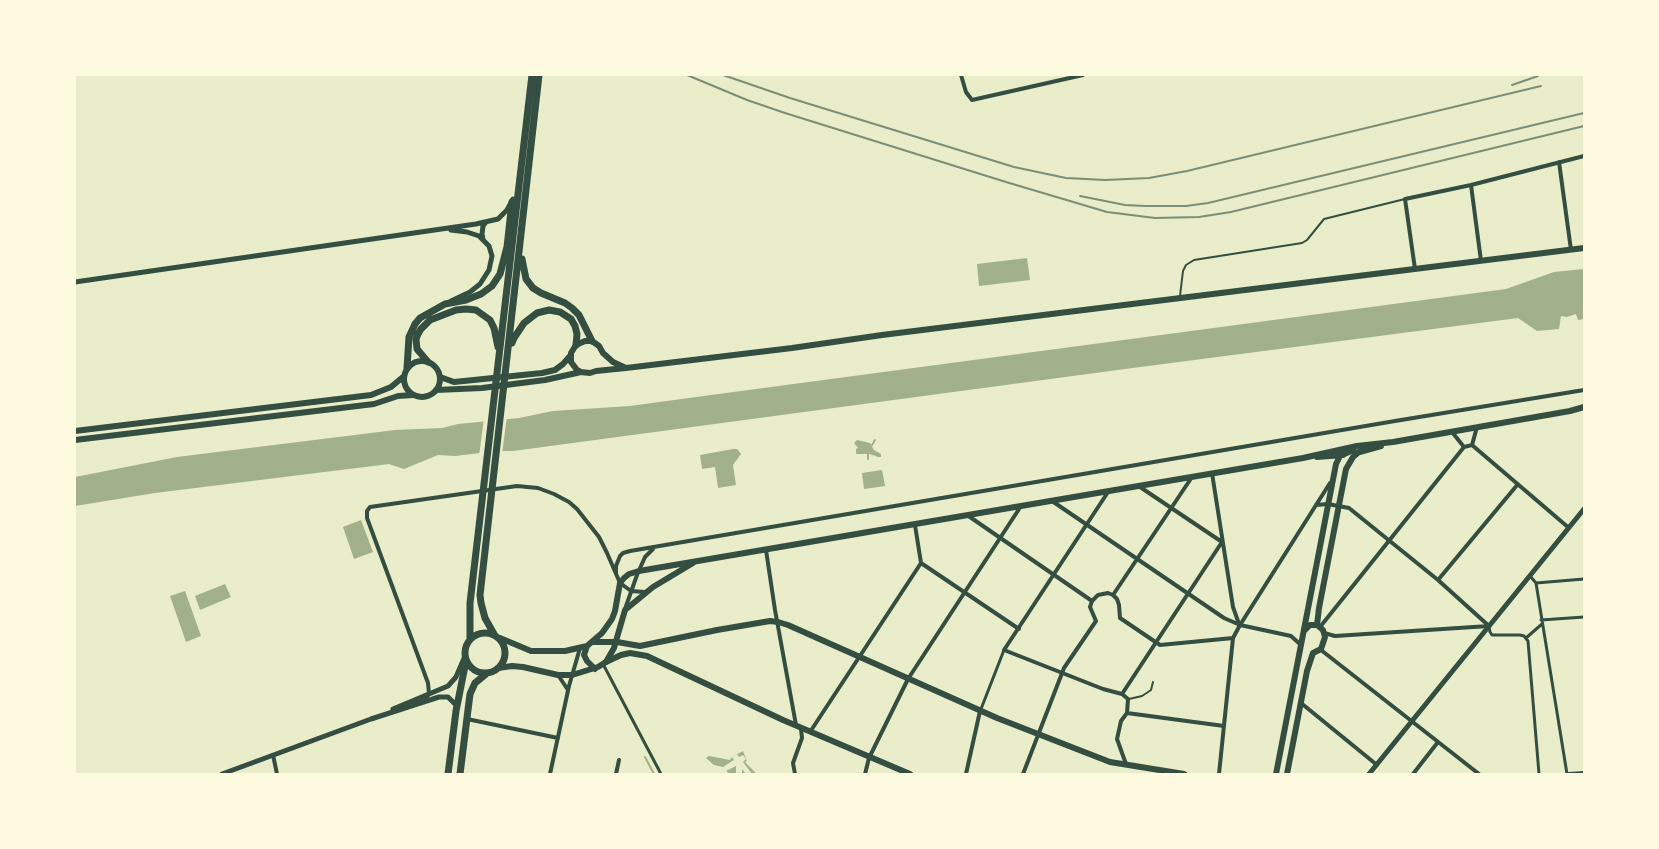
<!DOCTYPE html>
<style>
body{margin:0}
#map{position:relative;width:1659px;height:849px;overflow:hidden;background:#e9edc9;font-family:Montserrat,sans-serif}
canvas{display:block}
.frame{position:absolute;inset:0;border:76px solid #fefae0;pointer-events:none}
</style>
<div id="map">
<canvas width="1659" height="849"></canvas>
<div class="frame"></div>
</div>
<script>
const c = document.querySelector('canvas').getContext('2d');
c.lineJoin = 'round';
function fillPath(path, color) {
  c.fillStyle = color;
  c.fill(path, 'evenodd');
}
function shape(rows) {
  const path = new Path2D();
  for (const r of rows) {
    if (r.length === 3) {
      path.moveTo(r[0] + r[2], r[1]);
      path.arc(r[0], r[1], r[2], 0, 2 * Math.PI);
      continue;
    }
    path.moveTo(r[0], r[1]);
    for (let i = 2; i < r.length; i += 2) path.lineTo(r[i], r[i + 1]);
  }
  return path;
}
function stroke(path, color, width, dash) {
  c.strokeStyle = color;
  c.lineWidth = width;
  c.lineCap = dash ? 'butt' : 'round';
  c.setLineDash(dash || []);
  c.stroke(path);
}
const water = shape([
 [1027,258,1030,280,979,286,977,264],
 [1584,269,1584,319,1578,320,1576,314,1567,317,1561,316,1559,329,1537,331,1518,318,1125,369,513,451,497,451,455,456,438,455,404,469,389,464,155,493,75,506,75,477,177,457,395,430,442,428,458,424,519,418,553,411,630,406,711,395,1506,289,1554,272],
 [857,440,870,443,874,450,881,454,881,457,878,457,870,454,856,454,856,449,858,448,854,443],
 [733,449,737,449,741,454,733,465,736,485,718,488,715,467,702,469,700,455],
 [882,470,885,486,864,489,862,473],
 [361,520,373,552,354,559,343,527],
 [225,584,231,597,200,610,195,596],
 [185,591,201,636,186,642,170,596],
 [743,751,747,761,745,762,757,774,729,774,723,767,714,765,706,758,709,756,730,760,732,757]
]);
const pier = shape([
 [507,416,502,454,479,456,484,418],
 [737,754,739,757,743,755,746,759,743,762,752,774,746,774,742,769,742,774,736,774,736,766,726,771,723,767,734,760,732,757]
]);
const stream = shape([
 [872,445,875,440],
 [868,454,868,459],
 [645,757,654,774]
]);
const service = shape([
 [1180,296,1183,271,1186,265,1194,260,1302,243,1307,240,1324,219,1405,199],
 [1129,699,1142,696,1151,690,1153,682]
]);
const pedestrian = shape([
 [1530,576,1536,583,1584,579],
 [1536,583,1567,774],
 [1541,620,1584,617],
 [1489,627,1490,632,1492,635,1520,635,1524,636,1528,641,1539,774],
 [1526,638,1542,624],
 [603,664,661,774],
 [981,709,1004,650]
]);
const minor = shape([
 [961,75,966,92,972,100,1083,75],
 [1559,162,1571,250],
 [1471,185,1481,261],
 [1415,269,1405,199,1471,185,1584,156],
 [1452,432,1464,447,1472,445,1477,427],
 [1472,445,1569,528],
 [1212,473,1233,607,1239,624],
 [1108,492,1004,650,1103,689,1122,694,1128,699,1127,713,1121,721,1117,739,1126,764],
 [1052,501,1224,618,1240,625,1291,636,1301,645],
 [1316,505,1328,504,1349,508,1438,580,1489,626],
 [967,515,1092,601],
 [766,550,775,610,796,725],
 [921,563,1019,629],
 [616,574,616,566,620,556,623,553,630,551,1395,421,1584,390],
 [1438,580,1518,484],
 [1113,595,1192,477],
 [625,609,637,575,645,557,653,549],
 [1320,627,1464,447],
 [1324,633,1335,636,1489,626],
 [1321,650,1479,774],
 [558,675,568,690],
 [1122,694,1222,542,1140,487],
 [421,701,427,697,429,694,428,683,367,518,367,511,370,507,517,486,538,488,554,494,569,502,577,509,599,537,607,553,620,583,631,591,645,592],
 [1301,703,1377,765],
 [1127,713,1224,726],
 [467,719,558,738],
 [810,732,921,563,915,525],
 [273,755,277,774],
 [550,774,569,686,580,648],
 [616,774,619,760],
 [795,774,793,763,802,738,801,729],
 [865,774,869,758,908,679,1021,506],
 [966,774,980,711],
 [1023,774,1064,668,1096,621,1090,607,1092,601,1098,595,1108,593,1113,595,1117,599,1119,605,1120,618,1160,645,1233,638],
 [1219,774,1233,638,1240,625,1330,483],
 [1413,774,1438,742],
 [1569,774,1584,773]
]);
const tertiary = shape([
 [483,239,482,234,483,226,486,222],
 [75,282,476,224,498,219,507,210,513,199],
 [451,301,470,292,480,284,489,270,492,256,489,246,479,236,467,232,451,230],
 [393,709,448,686,456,677,465,656],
 [222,774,371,719,439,697,448,697,457,706],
 [1369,774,1584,509]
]);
const secondary = shape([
 [593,642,617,642,640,646,717,630,770,621,778,622,788,625,997,718,1110,762,1184,774],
 [606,662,621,655,630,653,647,656,783,720,910,774]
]);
const primary = shape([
 [422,379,18],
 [626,368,613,362,603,353,599,346,592,341,585,341,576,345,571,353,571,362,577,370,581,372,590,373,596,371,626,368,792,348,882,335,1584,248],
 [440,377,454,382,542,373,555,370,563,364,570,356],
 [436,390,482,388,545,380,581,372],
 [75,431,371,395,391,387,403,377],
 [75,440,374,404,398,396,413,395],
 [1356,453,1381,446],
 [1317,457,1343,455],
 [1317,625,1319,608,1346,469,1353,457,1359,452],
 [500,638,531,651,565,651,587,646,602,633,612,619,615,611,620,583,624,578,629,574,639,571,1303,458,1357,446,1393,442,1570,411,1584,407],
 [587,646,584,655,587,661,595,669],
 [498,668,512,666,523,667,558,675,572,675,598,667,606,662,614,648,625,610,653,587,693,563],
 [1276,774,1336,464,1340,456,1353,450],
 [1287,774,1307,671,1313,653,1321,649,1325,637,1323,630,1317,625,1310,625,1304,631]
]);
const trunk = shape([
 [522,259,526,279,533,288,541,293,565,303,572,308,579,315,592,341],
 [512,343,514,338,524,323,537,313,549,310,560,312,571,319,575,326,577,334,576,345],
 [428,362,417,349,416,339,418,334,421,329,430,320,456,310,466,309,476,310,490,320,494,328,498,347],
 [407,368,409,337,415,324,420,318,445,304,466,300,481,294,492,286,500,274,507,247,512,202],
 [485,653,20],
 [494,634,485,618,481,603,480,595,539,75],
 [470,639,470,603,532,75],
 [448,774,456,711,466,661],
 [460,774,470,694,475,683,486,674]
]);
const rail = shape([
 [687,75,747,100,785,113,1006,182,1107,212,1155,218,1199,217,1231,212,1584,126],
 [723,75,790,98,1014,167,1066,178,1105,180,1149,178,1187,171,1541,86],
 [1512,85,1538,76],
 [1080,196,1125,205,1145,206,1186,206,1208,203,1584,113]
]);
fillPath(water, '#a3b18a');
fillPath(pier, '#e9edc9');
stroke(stream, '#a3b18a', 2);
stroke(service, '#344e41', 2);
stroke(pedestrian, '#344e41', 3);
stroke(minor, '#344e41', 4);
stroke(tertiary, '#344e41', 5);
stroke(secondary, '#344e41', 6);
stroke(primary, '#344e41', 6);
stroke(trunk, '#344e41', 7);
stroke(rail, '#7c8e77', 2);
</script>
